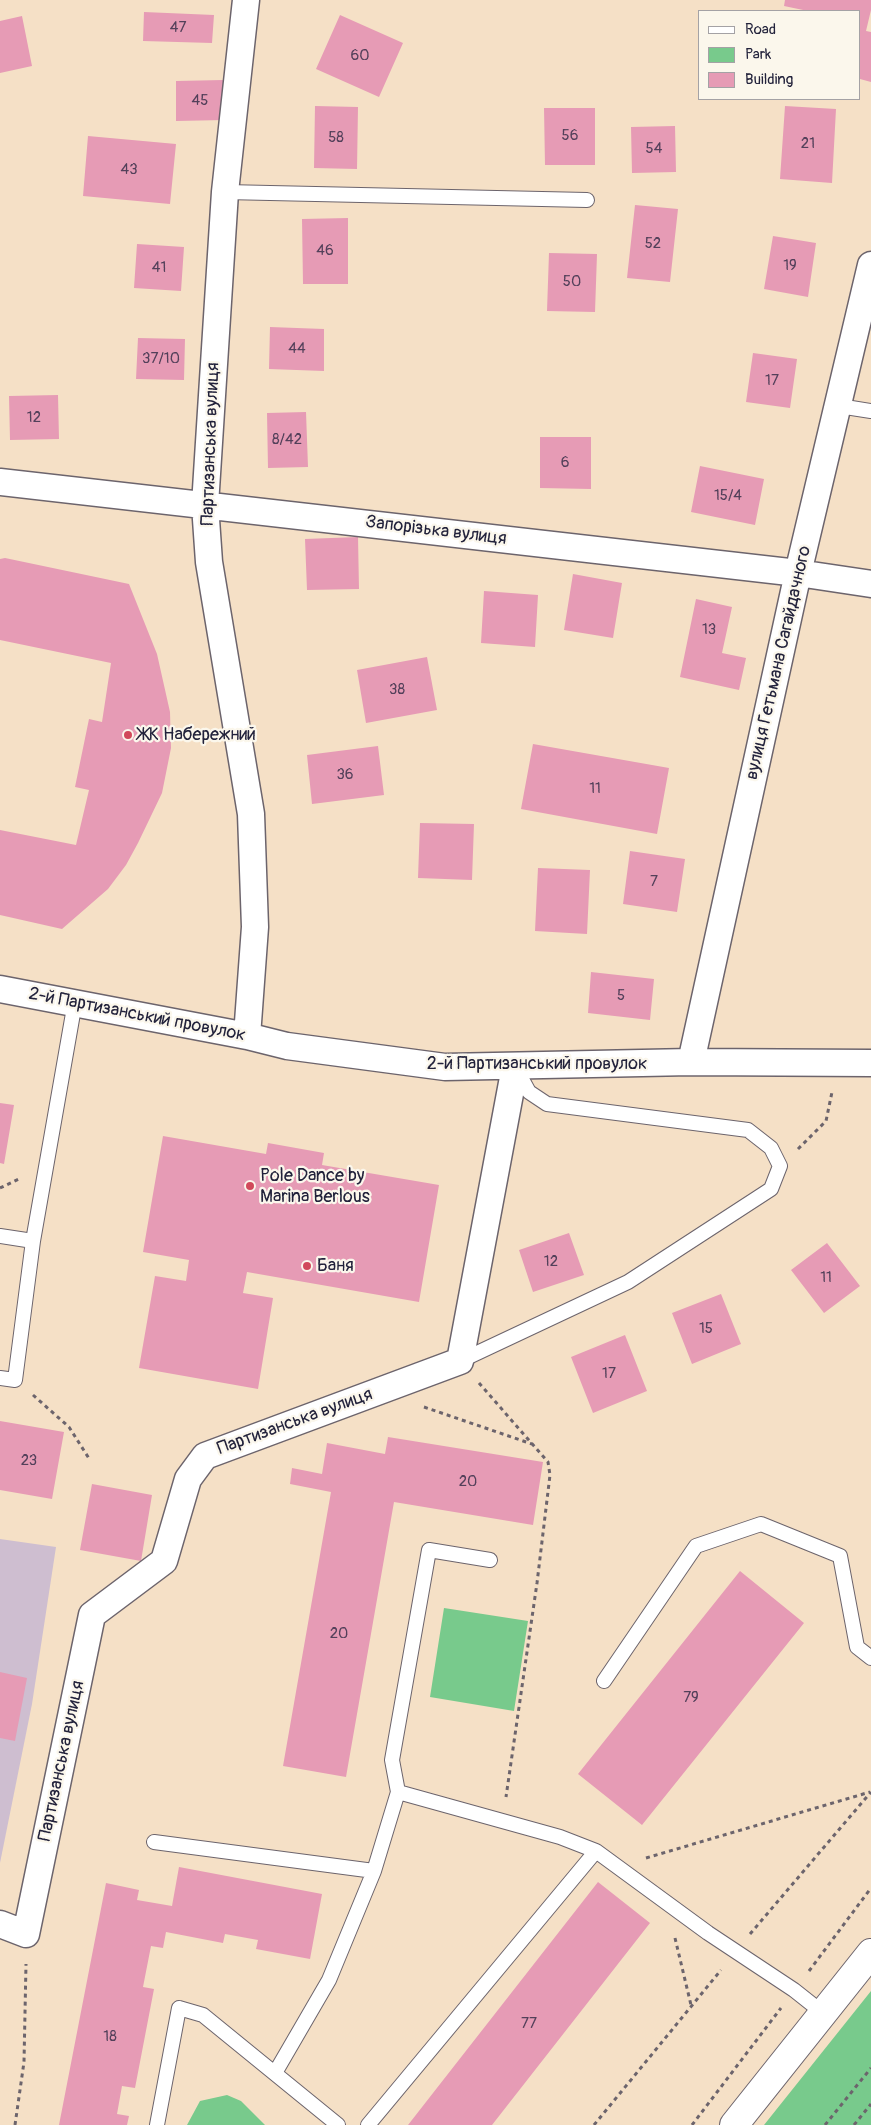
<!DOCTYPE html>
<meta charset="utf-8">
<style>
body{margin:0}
#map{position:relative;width:871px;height:2125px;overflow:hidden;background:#f5e0c6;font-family:Pangolin,sans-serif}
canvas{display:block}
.legend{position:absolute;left:698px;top:10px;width:162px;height:90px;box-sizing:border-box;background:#fbf7ec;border:1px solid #a4a2a5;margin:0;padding:6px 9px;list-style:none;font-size:15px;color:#22223b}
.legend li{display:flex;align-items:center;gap:10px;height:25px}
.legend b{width:25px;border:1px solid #a4a2a5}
</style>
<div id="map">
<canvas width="871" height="2125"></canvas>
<ul class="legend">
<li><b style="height:6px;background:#fff"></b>Road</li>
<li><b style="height:14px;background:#78ca8c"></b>Park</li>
<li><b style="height:14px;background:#e69bb5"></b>Building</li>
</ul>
</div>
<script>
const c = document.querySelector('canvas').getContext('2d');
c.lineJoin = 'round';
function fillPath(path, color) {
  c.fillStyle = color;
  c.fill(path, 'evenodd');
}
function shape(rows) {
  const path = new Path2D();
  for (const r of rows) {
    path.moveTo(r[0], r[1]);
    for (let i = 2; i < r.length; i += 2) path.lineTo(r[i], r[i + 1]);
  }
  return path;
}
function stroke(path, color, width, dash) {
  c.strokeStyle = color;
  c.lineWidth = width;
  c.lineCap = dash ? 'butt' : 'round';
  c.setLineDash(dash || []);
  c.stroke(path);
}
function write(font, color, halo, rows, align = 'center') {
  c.font = font + ' Pangolin,sans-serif';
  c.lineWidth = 4.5;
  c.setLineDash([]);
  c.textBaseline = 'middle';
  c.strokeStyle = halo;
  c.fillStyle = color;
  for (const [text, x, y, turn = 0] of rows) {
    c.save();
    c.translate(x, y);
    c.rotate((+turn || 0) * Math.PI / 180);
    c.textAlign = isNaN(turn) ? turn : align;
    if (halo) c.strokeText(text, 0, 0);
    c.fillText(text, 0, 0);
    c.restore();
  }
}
const industrial = shape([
 [0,1539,56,1547,32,1704,0,1863]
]);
const green = shape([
 [444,1608,528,1621,514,1711,430,1697],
 [871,1991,871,2125,764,2125],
 [227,2095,241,2101,265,2125,187,2125,200,2101]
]);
const building = shape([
 [785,0,871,0,871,10,866,31,871,32,871,82,860,79,860,11,808,11,784,6],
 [144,12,214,15,212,43,143,41],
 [340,15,403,43,379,97,316,69],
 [22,16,32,66,0,73,0,21],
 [223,80,224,120,176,121,176,81],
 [315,106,358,107,357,169,314,168],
 [785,106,836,109,832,183,780,179],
 [544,108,595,108,595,165,545,165],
 [675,126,676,172,632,173,631,127],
 [88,136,176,144,170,204,83,196],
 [635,205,678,209,670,282,627,278],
 [348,218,348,284,303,284,302,219],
 [773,236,816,243,808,297,764,289],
 [137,244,184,247,181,291,134,288],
 [549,253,597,254,595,312,547,311],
 [270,327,324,329,324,371,269,369],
 [138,338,185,339,184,380,136,379],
 [753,353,797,359,790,408,746,402],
 [58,395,59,439,10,440,9,396],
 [306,412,308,467,268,468,267,413],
 [540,437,591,437,591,489,540,488],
 [700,466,764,479,755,525,691,512],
 [358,537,359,589,307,590,305,539],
 [5,558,129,584,157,654,170,712,171,748,162,793,138,843,126,865,108,889,62,929,0,915,0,830,76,845,89,790,75,787,89,719,102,722,111,663,0,640,0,559],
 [573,574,622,583,613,638,564,630],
 [484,591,538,595,535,647,481,643],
 [696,599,732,607,722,653,746,658,739,690,680,677],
 [427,657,437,710,366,723,357,670],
 [533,744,669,768,657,834,521,809],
 [378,746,384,795,312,804,307,755],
 [420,823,474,824,472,880,418,878],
 [630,851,685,859,677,912,623,904],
 [538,868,590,870,587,934,535,931],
 [591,972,654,979,650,1020,588,1013],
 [0,1103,14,1105,4,1164,0,1163],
 [163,1136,266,1154,268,1143,324,1153,322,1165,439,1185,419,1302,247,1272,243,1293,273,1298,258,1389,139,1368,155,1276,186,1281,189,1260,143,1252],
 [569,1233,584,1275,533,1292,519,1250],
 [827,1243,860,1286,824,1313,791,1270],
 [721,1294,741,1344,692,1364,672,1313],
 [625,1335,647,1391,593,1413,571,1357],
 [0,1421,64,1432,52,1499,0,1490],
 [388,1437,543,1462,533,1525,394,1502,346,1777,283,1766,331,1492,290,1484,292,1468,322,1474,327,1443,385,1454],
 [92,1484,152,1495,141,1561,80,1550],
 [740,1571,804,1623,642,1825,578,1774],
 [0,1672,27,1678,15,1741,0,1738],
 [179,1867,322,1894,310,1959,256,1949,258,1940,225,1934,223,1943,166,1932,163,1948,151,1946,143,1987,154,1989,135,2088,122,2086,117,2114,129,2116,127,2125,59,2125,106,1883,139,1890,137,1900,172,1906],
 [598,1882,650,1923,492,2125,408,2125]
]);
const path = shape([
 [798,1149,826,1121,832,1092],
 [0,1188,21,1178],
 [479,1383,548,1462,550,1475,537,1583,506,1797],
 [33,1395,69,1427,90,1460],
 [424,1407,532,1444],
 [646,1858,870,1792],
 [750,1934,871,1792],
 [675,1938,691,2005],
 [809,1971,871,1888],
 [15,2125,24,2062,26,1964],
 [594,2125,721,1970],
 [692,2125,781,2008],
 [825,2125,871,2068],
 [854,2125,871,2104]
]);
const service = shape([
 [225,192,587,200],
 [839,406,871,411],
 [0,1236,33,1241],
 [460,1361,628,1282,771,1189,780,1166,771,1148,748,1130,547,1104,529,1092,517,1070],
 [0,1378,15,1380,33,1241,75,1002],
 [490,1560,429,1550,392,1760,398,1792,560,1837,596,1851,708,1933,794,1990,823,2013],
 [604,1681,696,1546,761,1524,840,1556,857,1647,871,1658],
 [154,1842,374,1871],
 [275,2073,329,1980,374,1871,398,1792],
 [157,2125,179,2008,203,2015,338,2125],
 [368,2125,596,1851]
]);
const minor = shape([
 [246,0,225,192,205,505,209,562,251,814,255,927,247,1036],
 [0,482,798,573,871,584],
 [0,989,247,1036,287,1046,445,1067,691,1062,871,1063],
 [691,1062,798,573,871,265],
 [0,1924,26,1934,92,1615,164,1561,188,1479,205,1456,460,1361,515,1067]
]);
const secondary = shape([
 [734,2125,871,1953]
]);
const markers = [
 [128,735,5,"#d1495b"],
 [250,1186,5,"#d1495b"],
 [307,1266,5,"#d1495b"]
];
const numberNames = [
 ["47",178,28],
 ["60",360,56],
 ["45",200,101],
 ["56",570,136],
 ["58",336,138],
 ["21",808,144],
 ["54",654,149],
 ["43",129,170],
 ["52",653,244],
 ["46",325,251],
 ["19",790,266],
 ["41",159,268],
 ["50",572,282],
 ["44",297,349],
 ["37/10",161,359],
 ["17",772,381],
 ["12",34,418],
 ["8/42",287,440],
 ["6",565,463],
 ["15/4",728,496],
 ["13",709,630],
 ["38",397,690],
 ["36",345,775],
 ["11",595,789],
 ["7",654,882],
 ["5",621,996],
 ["12",551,1262],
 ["11",826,1278],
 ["15",706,1329],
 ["17",609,1374],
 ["23",29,1461],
 ["20",468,1482],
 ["20",339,1634],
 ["79",691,1698],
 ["77",529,2024],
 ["18",110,2037]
];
const streetNames = [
 ["Партизанська вулиця",211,444,-88],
 ["Запорізька вулиця",436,531,7],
 ["вулиця Гетьмана Сагайдачного",779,663,-77],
 ["2-й Партизанський провулок",137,1015,11],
 ["2-й Партизанський провулок",537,1064],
 ["Партизанська вулиця",295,1422,-20],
 ["Партизанська вулиця",62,1761,-78]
];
const poiNames = [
 ["ЖК Набережний",138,735],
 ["Pole Dance by",260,1176],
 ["Marina Berlous",260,1197],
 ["Баня",317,1266]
];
fillPath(industrial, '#cebed0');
fillPath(green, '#78ca8c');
fillPath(building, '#e69bb5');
stroke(service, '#6c646c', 16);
stroke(minor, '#6c646c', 29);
stroke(secondary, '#6c646c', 30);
stroke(path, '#6c646c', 3, [4, 4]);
stroke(service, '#fff', 14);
stroke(minor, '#fff', 26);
stroke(secondary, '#fff', 28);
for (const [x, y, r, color] of markers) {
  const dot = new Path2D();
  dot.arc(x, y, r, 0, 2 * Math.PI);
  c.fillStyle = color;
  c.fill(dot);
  stroke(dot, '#fbf7ec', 2);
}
write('15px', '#53405a', null, numberNames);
write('18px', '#22223b', '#fbf7ec', streetNames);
write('18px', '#22223b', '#fbf7ec', poiNames, 'left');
</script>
